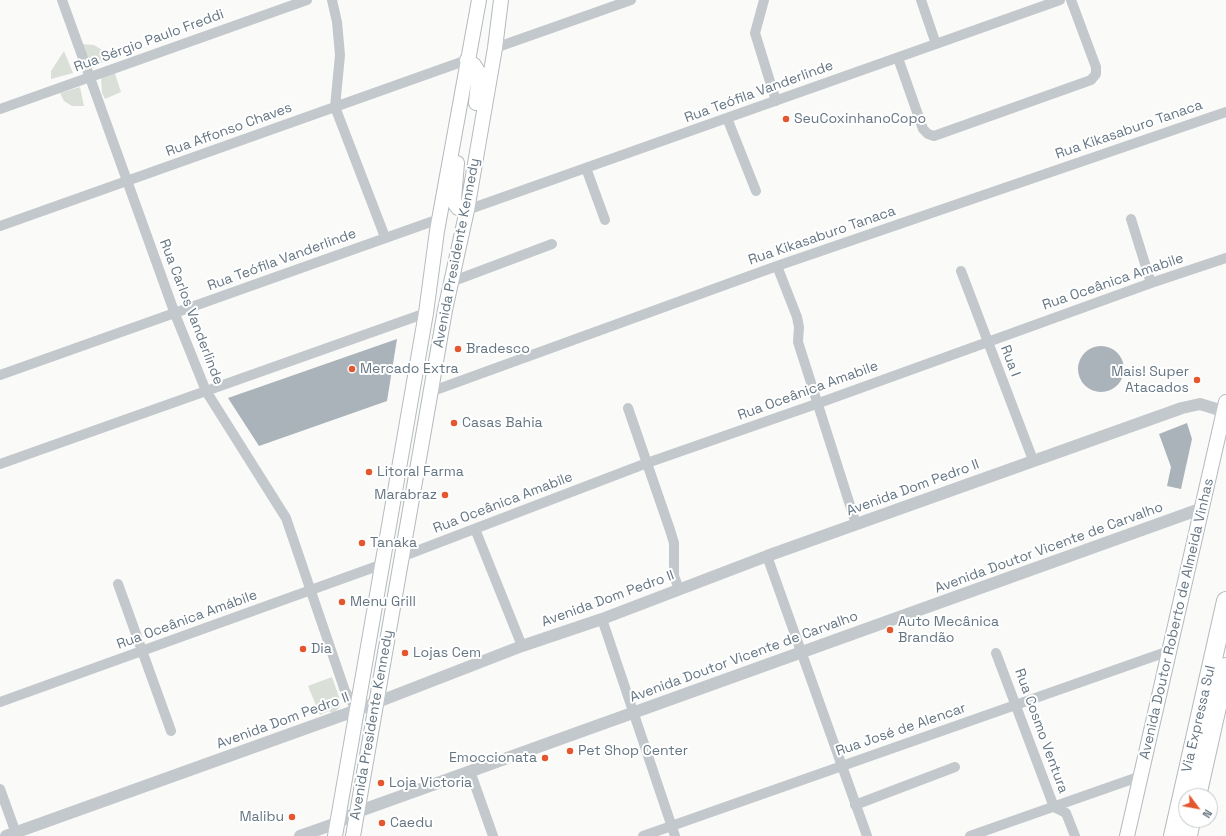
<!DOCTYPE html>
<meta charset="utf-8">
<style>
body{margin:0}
#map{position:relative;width:1226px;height:836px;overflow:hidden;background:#fafaf8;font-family:"Space Grotesk",sans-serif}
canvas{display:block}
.north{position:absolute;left:1178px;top:788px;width:40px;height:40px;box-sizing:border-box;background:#fff;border:1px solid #c1c8cd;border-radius:50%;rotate:122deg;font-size:11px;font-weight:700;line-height:16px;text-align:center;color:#657683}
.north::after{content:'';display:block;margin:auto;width:14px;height:18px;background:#e4572e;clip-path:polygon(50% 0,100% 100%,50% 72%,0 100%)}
</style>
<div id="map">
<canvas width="1226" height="836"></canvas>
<div class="north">N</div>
</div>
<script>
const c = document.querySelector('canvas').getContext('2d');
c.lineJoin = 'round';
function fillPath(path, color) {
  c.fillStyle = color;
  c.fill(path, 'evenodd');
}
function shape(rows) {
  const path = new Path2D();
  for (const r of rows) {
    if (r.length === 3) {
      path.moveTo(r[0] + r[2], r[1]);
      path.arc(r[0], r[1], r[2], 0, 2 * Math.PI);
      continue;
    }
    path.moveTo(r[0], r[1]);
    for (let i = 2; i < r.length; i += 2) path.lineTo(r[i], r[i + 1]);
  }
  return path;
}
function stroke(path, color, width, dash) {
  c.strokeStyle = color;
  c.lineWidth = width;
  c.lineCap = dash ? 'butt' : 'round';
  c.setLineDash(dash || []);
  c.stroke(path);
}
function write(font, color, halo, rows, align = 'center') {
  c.font = font + ' "Space Grotesk",sans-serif';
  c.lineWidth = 4;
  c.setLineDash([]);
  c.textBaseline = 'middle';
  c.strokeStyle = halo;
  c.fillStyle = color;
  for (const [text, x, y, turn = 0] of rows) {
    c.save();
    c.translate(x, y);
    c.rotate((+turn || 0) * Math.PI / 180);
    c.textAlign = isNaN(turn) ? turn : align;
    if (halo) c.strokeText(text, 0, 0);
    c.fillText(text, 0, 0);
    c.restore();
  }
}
const green = shape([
 [80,44,94,45,107,53,107,60,92,68],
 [64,51,73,73,51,79,51,71],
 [114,71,121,92,105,99,102,93,101,77],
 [80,87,84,106,72,106,64,101,60,93],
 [332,677,340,700,340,707,333,714,329,711,320,715,308,686]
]);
const building = shape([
 [397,339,387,401,259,446,228,398],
 [1101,369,23],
 [1187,423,1192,439,1181,489,1167,486,1171,467,1159,434]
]);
const minor = shape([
 [62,0,175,314,206,391,286,518,345,691,357,710],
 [332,0,337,22,340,55,335,107,385,237],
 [764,0,755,33,776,101],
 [921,0,936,44],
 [495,48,631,0],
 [898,58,923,129,928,134,934,136,1091,80,1096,74,1096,67,1071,0],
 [0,109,307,0],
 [727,118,756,191],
 [586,168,605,220],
 [467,210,1060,0],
 [1131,219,1151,283],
 [0,226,467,60],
 [777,266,797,317,799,327,798,342,856,524],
 [961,271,1033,460],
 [451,282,552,244],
 [0,375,439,219],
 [430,392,777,266,1226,112],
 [628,408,670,530,674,543,674,576,679,589],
 [0,464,426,313],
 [475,529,522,646],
 [767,556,867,836],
 [401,557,647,463,819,403,1151,283,1226,258],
 [118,584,171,731],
 [602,619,675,836],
 [996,653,1054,807,1066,813,1075,836],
 [0,702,383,564],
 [470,771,493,836],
 [0,789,17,836],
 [855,805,955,767],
 [643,836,1169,651],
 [970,836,1141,776]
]);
const tertiary = shape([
 [6,836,357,710,522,646,602,619,767,556,1182,408,1200,404,1226,412],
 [300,836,337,823,357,812,1200,509]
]);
const secondary = shape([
 [467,60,474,65,479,73,476,103],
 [457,163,454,199,455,204,458,208,467,210],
 [335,836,426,313,437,231,479,0],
 [353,836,445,310,467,210,495,48,501,0],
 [1127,836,1226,402]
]);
const motorway = shape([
 [1197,796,1226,667],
 [1173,836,1226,601],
 [1188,836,1191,820]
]);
const markers = [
 [786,119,4,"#e4572e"],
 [458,349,4,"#e4572e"],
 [352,369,4,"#e4572e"],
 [1197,380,4,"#e4572e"],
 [454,423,4,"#e4572e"],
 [369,472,4,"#e4572e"],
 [445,495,4,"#e4572e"],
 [362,543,4,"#e4572e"],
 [342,602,4,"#e4572e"],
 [890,630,4,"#e4572e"],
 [303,649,4,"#e4572e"],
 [405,653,4,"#e4572e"],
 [570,751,4,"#e4572e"],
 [545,758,4,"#e4572e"],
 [381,783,4,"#e4572e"],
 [292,817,4,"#e4572e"],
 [382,823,4,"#e4572e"]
];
const streetNames = [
 ["Rua Sérgio Paulo Freddi",149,41,-20],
 ["Rua Teófila Vanderlinde",759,92,-20],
 ["Rua Affonso Chaves",229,130,-20],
 ["Rua Kikasaburo Tanaca",1129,130,-19],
 ["Rua Kikasaburo Tanaca",822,236,-19],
 ["Avenida Presidente Kennedy",457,253,-79],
 ["Rua Teófila Vanderlinde",282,260,-20],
 ["Rua Oceânica Amabile",1113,282,-19],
 ["Rua Carlos Vanderlinde",191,312,69],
 ["Rua I",1010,361,69],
 ["Rua Oceânica Amabile",808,391,-20],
 ["Avenida Dom Pedro II",913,488,-20],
 ["Rua Oceânica Amabile",503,503,-21],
 ["Avenida Doutor Vicente de Carvalho",1049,548,-20],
 ["Avenida Dom Pedro II",608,599,-20],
 ["Avenida Doutor Roberto de Almeida Vinhas",1177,619,-77],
 ["Rua Oceânica Amábile",187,620,-20],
 ["Avenida Doutor Vicente de Carvalho",744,657,-20],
 ["Via Expressa Sul",1199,719,-77],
 ["Avenida Dom Pedro II",283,721,-20],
 ["Avenida Presidente Kennedy",372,725,-80],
 ["Rua José de Alencar",901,730,-19],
 ["Rua Cosmo Ventura",1041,731,70]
];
const poiNames = [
 ["SeuCoxinhanoCopo",794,119],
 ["Bradesco",466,349],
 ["Mercado Extra",360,369],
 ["Mais! Super",1189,372,"right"],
 ["Atacados",1189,388,"right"],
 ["Casas Bahia",462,423],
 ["Litoral Farma",377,472],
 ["Marabraz",437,495,"right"],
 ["Tanaka",370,543],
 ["Menu Grill",350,602],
 ["Auto Mecânica",898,622],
 ["Brandão",898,638],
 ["Dia",311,649],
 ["Lojas Cem",413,653],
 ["Pet Shop Center",578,751],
 ["Emoccionata",537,758,"right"],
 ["Loja Victoria",389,783],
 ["Malibu",284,817,"right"],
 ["Caedu",390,823]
];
fillPath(green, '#dadfd7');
fillPath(building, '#aab3b9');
stroke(secondary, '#b3babf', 16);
stroke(motorway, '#b4b9bd', 20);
stroke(minor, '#c3c8cc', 10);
stroke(tertiary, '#c3c8cc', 12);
stroke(secondary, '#fff', 14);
stroke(motorway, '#fff', 18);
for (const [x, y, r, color] of markers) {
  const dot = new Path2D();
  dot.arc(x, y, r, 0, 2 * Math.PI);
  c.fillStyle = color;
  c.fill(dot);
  stroke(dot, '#fff', 1.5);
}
write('14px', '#657683', '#fff', streetNames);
write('14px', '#657683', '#fff', poiNames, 'left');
</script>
